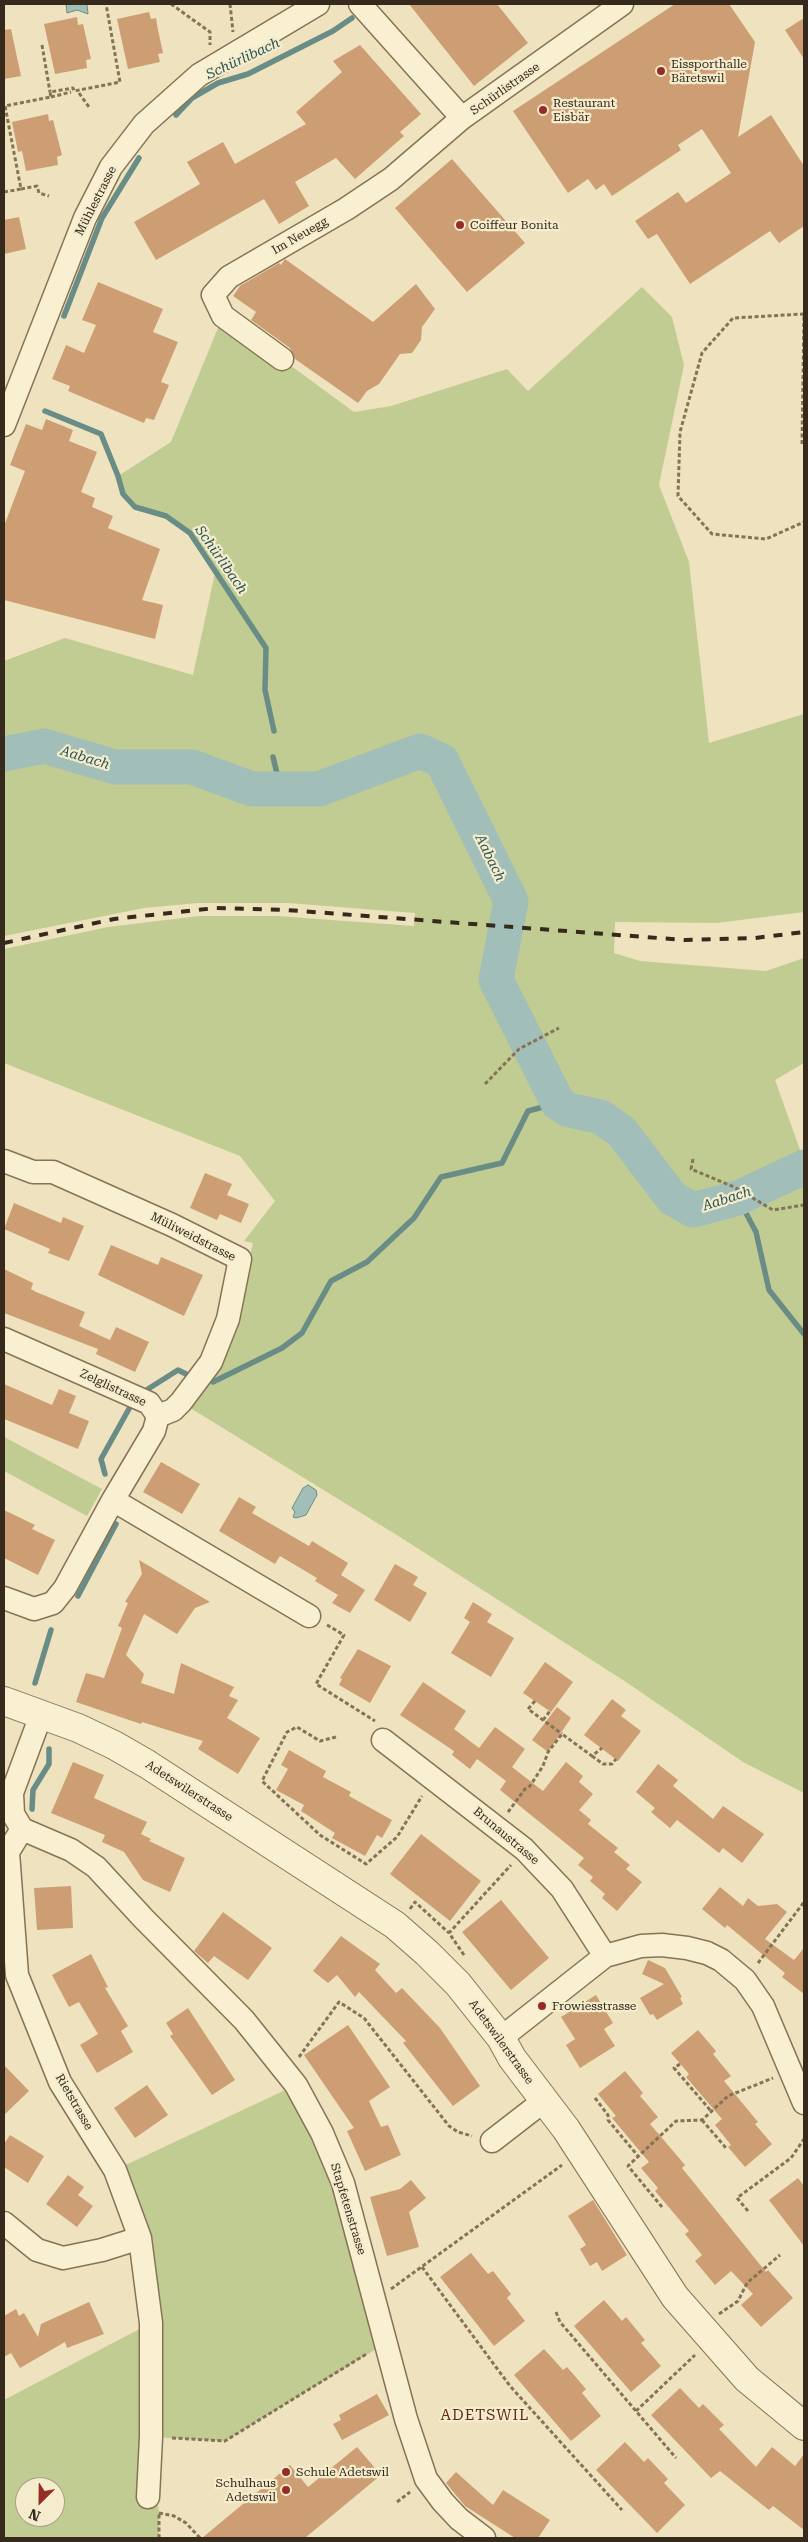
<!DOCTYPE html>
<meta charset="utf-8">
<style>
body{margin:0}
#map{position:relative;width:808px;height:2542px;overflow:hidden;background:#eee3be;font-family:"Roboto Serif",serif}
canvas{display:block}
.frame{position:absolute;inset:0;border:5px solid #352a1b;pointer-events:none}
.north{position:absolute;left:15px;top:2477px;width:50px;height:50px;box-sizing:border-box;background:#f5eccd;border:1px solid #a89e86;border-radius:50%;rotate:203deg;font-size:14px;font-weight:700;line-height:20px;text-align:center;color:#352a1b}
.north::after{content:'';display:block;margin:auto;width:18px;height:22px;background:#962c26;clip-path:polygon(50% 0,100% 100%,50% 72%,0 100%)}
</style>
<div id="map">
<canvas width="808" height="2542"></canvas>
<div class="frame"></div>
<div class="north">N</div>
</div>
<script>
const c = document.querySelector('canvas').getContext('2d');
c.lineJoin = 'round';
function fillPath(path, color) {
  c.fillStyle = color;
  c.fill(path, 'evenodd');
}
function shape(rows) {
  const path = new Path2D();
  for (const r of rows) {
    path.moveTo(r[0], r[1]);
    for (let i = 2; i < r.length; i += 2) path.lineTo(r[i], r[i + 1]);
  }
  return path;
}
function stroke(path, color, width, dash) {
  c.strokeStyle = color;
  c.lineWidth = width;
  c.lineCap = dash ? 'butt' : 'round';
  c.setLineDash(dash || []);
  c.stroke(path);
}
function write(font, color, halo, rows, align = 'center') {
  c.font = font + ' "Roboto Serif",serif';
  c.lineWidth = 4.5;
  c.setLineDash([]);
  c.textBaseline = 'middle';
  c.strokeStyle = halo;
  c.fillStyle = color;
  for (const [text, x, y, turn = 0] of rows) {
    c.save();
    c.translate(x, y);
    c.rotate((+turn || 0) * Math.PI / 180);
    c.textAlign = isNaN(turn) ? turn : align;
    if (halo) c.strokeText(text, 0, 0);
    c.fillText(text, 0, 0);
    c.restore();
  }
}
const green = shape([
 [642,287,672,317,684,365,659,485,689,562,709,743,804,714,804,912,717,923,615,922,614,953,640,961,766,971,804,958,804,1063,775,1080,804,1161,804,1793,743,1762,626,1682,400,1537,187,1406,243,1284,253,1243,244,1241,275,1201,240,1156,4,1063,4,949,108,927,199,916,277,916,414,926,415,913,288,903,197,903,144,908,4,936,4,661,65,638,193,675,215,573,190,533,166,516,135,507,123,494,118,476,171,442,223,316,354,412,391,406,507,369,528,391],
 [4,1437,102,1489,87,1516,4,1471],
 [296,2085,322,2133,386,2343,225,2441,151,2437,159,2513,159,2538,4,2538,4,2400,151,2323,115,2170],
 [25,2487,55,2487,55,2517,25,2517]
]);
const water = shape([
 [66,4,87,4,88,14,77,10,67,13,66,4],
 [308,1485,316,1490,317,1495,306,1515,296,1518,293,1517,295,1512,292,1508,303,1488,308,1485]
]);
const stream = shape([
 [176,115,192,98,218,83,248,74,333,31,352,18],
 [64,316,102,218,139,158],
 [45,411,101,434,118,476,123,494,135,507,166,516,190,533,266,648,265,690,274,731],
 [273,757,281,790],
 [738,1198,756,1232,769,1290,804,1334],
 [213,1382,282,1348,302,1333,331,1281,367,1262,414,1218,441,1177,502,1163,528,1111,558,1103],
 [148,1389,178,1370,190,1376],
 [105,1474,101,1459,130,1407],
 [78,1596,116,1524],
 [35,1683,51,1630],
 [32,1809,33,1790,49,1764,49,1749]
]);
const river = shape([
 [4,754,44,746,115,767,192,767,252,789,319,789,420,751,442,761,511,901,496,980,558,1103,569,1110,601,1117,622,1132,672,1198,693,1210,738,1198,804,1167]
]);
const building = shape([
 [409,4,497,4,528,43,474,86],
 [675,4,729,4,755,42,738,137,771,115,804,166,804,226,779,243,770,231,690,284,657,234,648,239,635,221,678,192,686,203,731,173,702,129,678,145,681,150,612,196,604,184,596,190,588,179,568,193,513,111],
 [149,12,151,19,156,18,158,30,163,53,158,54,160,62,128,69,117,19],
 [77,17,78,25,83,24,91,59,86,60,87,68,55,74,44,24],
 [804,18,804,59,785,30],
 [11,29,21,76,4,79,4,30],
 [360,45,421,114,400,132,404,136,355,179,336,158,295,182,309,206,279,224,264,199,156,260,134,222,200,184,187,162,223,142,235,164,306,124,296,112,342,72,333,61],
 [48,114,49,121,53,120,62,155,57,157,58,165,26,171,22,151,18,152,12,122],
 [452,159,525,243,467,292,395,208],
 [19,217,26,249,4,254,4,220],
 [285,259,373,322,416,284,435,309,422,327,421,340,412,353,400,354,379,384,367,391,358,403,295,359,290,348,251,320,256,312,233,296,240,286,279,263,281,265],
 [98,282,163,309,153,332,178,342,161,382,169,385,154,420,146,418,144,423,68,391,70,386,52,379,66,345,84,353,96,325,82,320],
 [46,419,73,430,69,441,97,452,81,492,95,498,92,507,113,516,108,528,160,549,142,600,163,605,155,639,4,600,4,526,25,471,10,465,26,424,42,430],
 [205,1173,232,1184,227,1195,249,1204,241,1223,220,1214,217,1220,190,1208],
 [14,1203,61,1223,63,1217,84,1226,69,1261,48,1253,50,1249,4,1229],
 [111,1245,158,1265,161,1257,203,1275,184,1316,98,1275],
 [4,1269,33,1283,31,1289,36,1292,85,1312,79,1326,110,1340,116,1327,149,1342,135,1372,96,1354,98,1349,4,1313],
 [4,1384,52,1405,59,1389,76,1396,69,1413,89,1421,78,1449,4,1419],
 [161,1462,200,1484,182,1514,143,1492],
 [239,1497,256,1507,252,1513,309,1546,312,1541,348,1563,341,1575,365,1590,350,1613,332,1603,338,1595,315,1581,317,1578,280,1556,275,1564,219,1531],
 [4,1510,35,1525,32,1529,55,1540,38,1575,4,1558],
 [139,1560,210,1602,195,1608,177,1634,144,1614,126,1655,144,1674,141,1683,174,1694,181,1663,234,1687,229,1696,238,1700,227,1718,260,1738,238,1774,198,1749,203,1741,142,1722,141,1724,76,1702,86,1673,104,1678,122,1628,118,1626,128,1603,125,1602,142,1574],
 [395,1564,418,1577,413,1585,427,1593,410,1622,374,1600],
 [473,1602,492,1614,487,1622,514,1638,491,1677,451,1653,470,1622,464,1618],
 [358,1649,391,1666,370,1703,339,1685,342,1679,340,1678],
 [545,1662,573,1682,551,1712,523,1693],
 [423,1682,466,1711,454,1729,479,1748,495,1727,525,1749,512,1767,543,1791,566,1762,583,1776,579,1782,593,1794,579,1810,591,1820,588,1824,618,1848,614,1852,630,1865,626,1869,642,1882,617,1911,602,1898,605,1894,590,1881,593,1877,578,1865,584,1858,500,1790,506,1781,477,1759,470,1769,452,1755,454,1751,400,1715],
 [612,1699,626,1710,621,1716,641,1731,618,1761,584,1735],
 [557,1707,571,1718,548,1752,532,1740],
 [289,1750,326,1771,323,1777,351,1792,349,1796,392,1820,382,1838,377,1835,365,1856,332,1838,335,1833,301,1811,304,1805,276,1790,288,1769,281,1765],
 [73,1762,104,1775,94,1798,147,1822,141,1834,151,1839,149,1841,185,1858,170,1892,143,1880,124,1852,102,1842,105,1835,51,1813],
 [658,1764,678,1780,673,1786,713,1819,723,1806,764,1834,742,1863,723,1848,719,1853,677,1820,670,1828,651,1812,655,1808,636,1792],
 [421,1834,481,1881,450,1921,390,1874],
 [71,1886,73,1928,37,1930,34,1888],
 [720,1887,743,1906,748,1898,758,1906,777,1904,787,1912,765,1939,794,1960,804,1948,804,1994,782,1977,785,1973,727,1925,725,1928,702,1909],
 [501,1900,549,1958,511,1990,462,1932],
 [223,1912,272,1948,248,1980,214,1956,208,1963,194,1951],
 [341,1936,380,1964,375,1970,396,1993,402,1988,440,2028,480,2086,453,2106,403,2043,406,2041,359,1992,355,1997,337,1975,328,1983,313,1971],
 [91,1954,108,1987,105,1988,128,2026,121,2031,133,2052,97,2073,80,2045,98,2034,79,2002,69,2007,52,1975],
 [648,1960,665,1968,682,1997,680,1998,683,2004,657,2020,653,2014,650,2015,640,1998,664,1984,642,1974],
 [596,1995,613,2023,604,2029,615,2046,580,2068,566,2045,575,2039,561,2017],
 [188,2008,235,2080,212,2095,170,2036,173,2034,166,2023],
 [348,2025,390,2087,369,2101,381,2127,388,2125,401,2155,365,2171,347,2131,354,2128,304,2055],
 [698,2030,716,2051,713,2054,731,2076,724,2081,758,2122,755,2124,772,2144,745,2167,728,2147,731,2145,715,2125,722,2119,686,2077,689,2074,671,2053],
 [4,2065,29,2091,4,2115],
 [625,2071,643,2093,640,2096,658,2117,650,2124,685,2165,682,2168,766,2272,768,2270,793,2298,761,2327,741,2305,753,2294,731,2271,715,2285,695,2261,702,2255,685,2234,689,2231,655,2191,658,2188,641,2168,649,2162,612,2118,616,2116,598,2094],
 [147,2085,168,2115,135,2138,114,2108],
 [10,2135,44,2156,28,2183,4,2167,4,2144],
 [68,2175,84,2187,78,2195,93,2206,77,2227,46,2204],
 [798,2178,804,2186,804,2246,769,2200],
 [411,2180,426,2198,409,2212,419,2247,387,2256,370,2197,400,2189],
 [593,2200,627,2255,602,2271,597,2262,590,2266,580,2249,586,2245,568,2216],
 [471,2253,488,2274,493,2271,511,2294,507,2298,525,2321,494,2346,440,2277],
 [604,2300,622,2321,626,2317,645,2340,641,2343,661,2366,631,2392,574,2326],
 [89,2302,104,2334,67,2348,65,2342,20,2368,11,2353,4,2357,4,2316,16,2309,19,2316,24,2313,38,2337,41,2324],
 [544,2349,563,2370,567,2367,586,2389,582,2393,601,2416,571,2441,514,2375],
 [680,2388,699,2408,703,2404,724,2425,719,2429,756,2467,772,2447,795,2466,804,2454,804,2530,773,2506,769,2510,720,2471,711,2478,651,2415],
 [377,2394,389,2415,342,2440,333,2424,341,2420,339,2415],
 [625,2442,644,2462,648,2458,668,2479,664,2483,685,2505,657,2533,596,2470],
 [357,2447,381,2475,305,2538,202,2538,290,2465,308,2487],
 [456,2472,493,2505,503,2490,550,2520,538,2538,515,2538,465,2506,446,2483]
]);
const path = shape([
 [171,4,210,32,210,45],
 [230,4,233,32],
 [42,45,50,92],
 [79,93,89,107],
 [51,97,71,92],
 [21,189,37,186,39,193,49,196],
 [4,192,21,189,5,106,51,97,50,92,73,88,74,91,120,82,106,4],
 [804,314,733,318,702,353,680,432,678,496,712,534,766,539,804,522],
 [802,444,804,314],
 [485,1084,519,1049,559,1028],
 [693,1159,691,1169,734,1187,773,1210,804,1205],
 [327,1625,344,1635,316,1684,375,1721],
 [535,1701,528,1709,562,1734],
 [543,1720,550,1711],
 [336,1737,320,1741,297,1727,287,1732,262,1781,320,1835,366,1864,397,1837,422,1796],
 [592,1756,603,1764,612,1764,616,1759],
 [508,1812,525,1789,530,1786,543,1766,548,1752,562,1734,592,1756,602,1748],
 [410,1909,415,1902,449,1933],
 [464,1955,449,1933,511,1865],
 [758,1963,804,1902],
 [299,2057,339,2002,364,2018,449,2126,458,2132,472,2136],
 [680,2064,674,2068,711,2111],
 [595,2098,608,2115,608,2120,638,2156],
 [702,2120,726,2148],
 [662,2207,628,2166,676,2121,702,2120,728,2096,773,2078],
 [748,2211,737,2198,791,2158,804,2139],
 [422,2267,510,2386,622,2510],
 [391,2289,562,2165],
 [556,2312,560,2322,676,2458],
 [719,2314,738,2301,747,2283,780,2255],
 [636,2411,695,2355],
 [172,2438,225,2441,368,2353],
 [397,2502,410,2492],
 [159,2513,174,2516,186,2523,200,2538],
 [159,2538,159,2514]
]);
const minor = shape([
 [360,4,462,118,622,4],
 [282,359,223,316,213,295,229,277,346,209,391,179,462,118],
 [4,425,85,218,111,167,144,124,199,75,318,4],
 [4,1161,33,1172,53,1172,172,1225,240,1259,228,1319,211,1362,181,1402,173,1410,158,1416],
 [4,1339,149,1403,158,1416,154,1431,113,1500,65,1588,53,1603,34,1609,4,1598],
 [113,1500,309,1616],
 [383,1740,524,1849,562,1889,605,1956],
 [22,1829,71,1850,96,1867,144,1919,244,2020,296,2085,322,2133,343,2183,406,2419,426,2479,443,2502,459,2519,484,2538],
 [22,1829,8,1852,17,1975,60,2082,115,2170,140,2238,151,2323,151,2437,148,2497],
 [22,1829,13,1814,12,1793,41,1715],
 [501,2038,605,1956,641,1946,662,1945,687,1948,707,1953,721,1960,745,1980,763,2006,804,2103],
 [492,2141,545,2100],
 [4,2223,37,2250,63,2258,102,2250,140,2238]
]);
const tertiary = shape([
 [4,1701,78,1728,114,1745,147,1764,395,1925,427,1953,458,1984,501,2038,512,2058,566,2129,675,2297,747,2379,804,2426]
]);
const rail = shape([
 [4,943,114,919,216,908,287,910,685,940,755,938,804,932]
]);
const markers = [
 [661,71,5,"#962c26"],
 [543,110,5,"#962c26"],
 [460,225,5,"#962c26"],
 [542,2006,5,"#962c26"],
 [286,2472,5,"#962c26"],
 [286,2490,5,"#962c26"]
];
const poiNames = [
 ["Eissporthalle",671,64],
 ["Bäretswil",671,78],
 ["Restaurant",553,103],
 ["Eisbär",553,117],
 ["Coiffeur Bonita",470,225],
 ["Frowiesstrasse",552,2006],
 ["Schule Adetswil",296,2472],
 ["Schulhaus",276,2483,"right"],
 ["Adetswil",276,2497,"right"]
];
const streetNames = [
 ["Schürlistrasse",505,89,-35],
 ["Mühlestrasse",96,201,-63],
 ["Im Neuegg",300,236,-30],
 ["Müliweidstrasse",193,1237,27],
 ["Zelglistrasse",113,1388,25],
 ["Adetswilerstrasse",189,1791,33],
 ["Brunaustrasse",506,1836,40],
 ["Adetswilerstrasse",501,2042,54],
 ["Rietstrasse",74,2102,60],
 ["Stapfetenstrasse",348,2209,73]
];
const waterNames = [
 ["Schürlibach",243,59,-25],
 ["Schürlibach",221,560,55],
 ["Aabach",85,758,17],
 ["Aabach",490,858,64],
 ["Aabach",727,1199,-18]
];
const quarterNames = [
 ["ADETSWIL",485,2416]
];
fillPath(green, '#c1cc92');
fillPath(water, '#a1bfb8');
stroke(water, '#698d86', 1);
stroke(stream, '#698d86', 5.5);
stroke(river, '#a1bfb8', 35);
fillPath(building, '#cd9e73');
stroke(minor, '#867356', 25);
stroke(tertiary, '#867356', 30);
stroke(path, '#867356', 3, [4, 2.5]);
stroke(minor, '#f9f0d1', 22);
stroke(tertiary, '#f9f0d1', 28);
stroke(rail, '#352a1b', 4, [9, 9]);
for (const [x, y, r, color] of markers) {
  const dot = new Path2D();
  dot.arc(x, y, r, 0, 2 * Math.PI);
  c.fillStyle = color;
  c.fill(dot);
  stroke(dot, '#f5eccd', 2);
}
write('12px', '#352a1b', '#f5eccd', poiNames, 'left');
write('12px', '#352a1b', '#f5eccd', streetNames);
write('italic 14px', '#2a5555', '#f5eccd', waterNames);
c.letterSpacing = '1px';
write('15px', '#622e1a', '#f5eccd', quarterNames);
c.letterSpacing = '0px';
</script>
